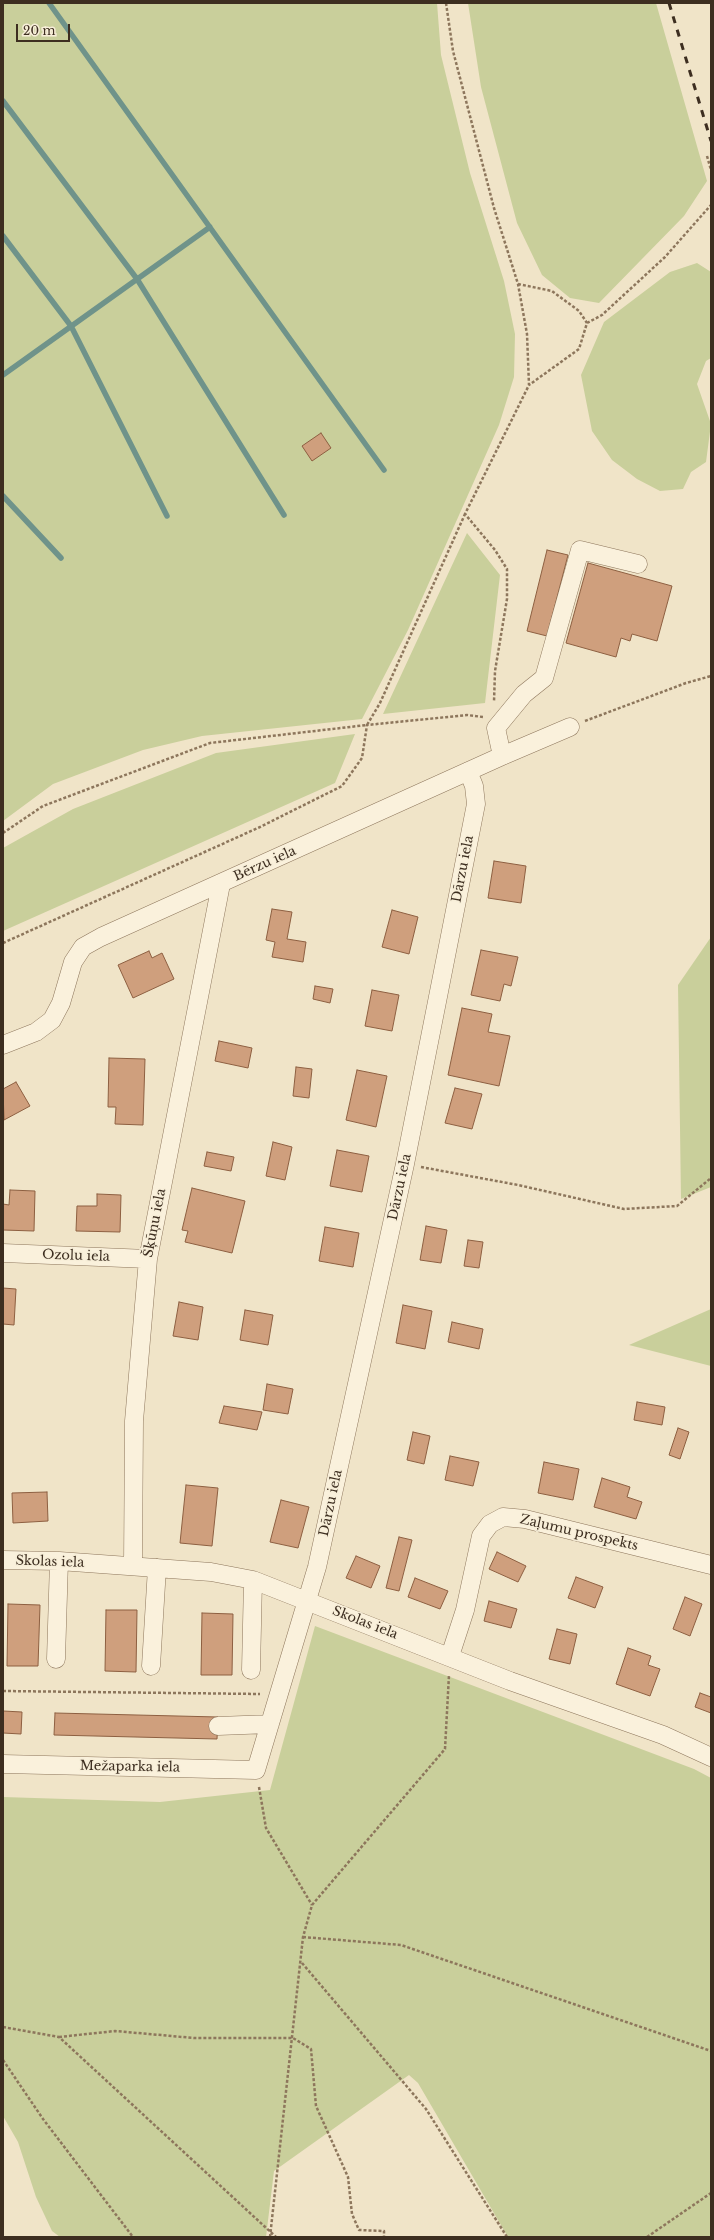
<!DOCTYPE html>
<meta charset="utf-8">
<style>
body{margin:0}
#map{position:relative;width:714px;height:2240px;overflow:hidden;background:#f0e4c8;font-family:"Libre Baskerville",serif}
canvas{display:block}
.frame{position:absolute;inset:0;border:4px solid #3d2e20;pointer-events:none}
.scale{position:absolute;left:16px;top:24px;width:54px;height:18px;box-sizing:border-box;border:2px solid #3d2e20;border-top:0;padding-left:5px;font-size:12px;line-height:14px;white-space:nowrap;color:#3d2e20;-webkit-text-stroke:3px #f7eed8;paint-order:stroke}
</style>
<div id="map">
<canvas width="714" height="2240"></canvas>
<div class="frame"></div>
<div class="scale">20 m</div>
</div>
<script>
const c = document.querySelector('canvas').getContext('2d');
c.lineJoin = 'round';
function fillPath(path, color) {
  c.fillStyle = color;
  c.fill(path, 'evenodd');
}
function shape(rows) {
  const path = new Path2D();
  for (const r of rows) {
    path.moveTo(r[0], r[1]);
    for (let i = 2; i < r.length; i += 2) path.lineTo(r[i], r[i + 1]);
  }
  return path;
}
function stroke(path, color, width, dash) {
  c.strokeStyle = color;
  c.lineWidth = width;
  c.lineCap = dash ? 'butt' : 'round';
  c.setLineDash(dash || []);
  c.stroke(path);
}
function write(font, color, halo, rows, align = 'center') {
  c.font = font + ' "Libre Baskerville",serif';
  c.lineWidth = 3;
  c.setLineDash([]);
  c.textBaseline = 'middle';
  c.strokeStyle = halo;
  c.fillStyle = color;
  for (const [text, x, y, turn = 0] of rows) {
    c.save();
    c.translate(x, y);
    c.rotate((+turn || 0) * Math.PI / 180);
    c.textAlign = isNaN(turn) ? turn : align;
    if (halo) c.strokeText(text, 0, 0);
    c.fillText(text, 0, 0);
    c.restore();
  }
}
const green = shape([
 [3,3,437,3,441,55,470,173,504,281,515,334,514,377,499,425,408,630,362,719,202,736,143,750,53,784,3,821],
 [468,3,656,3,707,181,684,216,599,303,570,298,542,275,517,223,481,87],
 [697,263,711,272,711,358,706,361,697,384,711,424,706,462,691,472,683,489,660,491,637,479,612,460,592,431,581,375,604,322,670,272],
 [467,533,500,575,485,703,383,714],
 [355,734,335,783,3,931,3,848,73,809,216,753],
 [711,937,711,1187,681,1199,678,985],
 [711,1309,711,1366,629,1345],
 [315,1626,694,1769,711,1778,711,2237,508,2237,418,2083,409,2075,274,2171,266,2237,60,2237,52,2231,36,2197,18,2142,3,2116,3,1797,160,1802,270,1790]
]);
const stream = shape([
 [49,3,384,470],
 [3,101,137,279,284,515],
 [3,236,71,326,167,516],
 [3,375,210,227],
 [3,496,61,558]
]);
const building = shape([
 [321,433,331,448,312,461,302,446,321,433],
 [547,550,568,555,547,636,527,631,547,550],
 [588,563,672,586,657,641,632,634,630,641,621,638,616,657,566,643,588,563],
 [494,861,526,866,521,903,488,898,494,861],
 [272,909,292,912,287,939,306,942,303,962,272,957,275,942,266,940,272,909],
 [392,910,418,917,409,954,382,947,392,910],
 [481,950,518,957,511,986,504,984,500,1001,471,995,481,950],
 [149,951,152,958,162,953,174,979,133,998,118,965,149,951],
 [315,986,333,989,330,1003,313,999,315,986],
 [372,990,399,995,392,1031,365,1026,372,990],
 [462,1008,492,1014,488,1032,510,1036,499,1086,448,1075,462,1008],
 [219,1041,252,1048,248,1068,215,1061,219,1041],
 [109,1058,145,1059,143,1125,115,1124,116,1107,108,1107,109,1058],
 [296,1067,312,1069,309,1098,293,1096,296,1067],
 [357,1070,387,1076,376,1127,346,1120,357,1070],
 [16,1082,30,1106,4,1120,3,1089,16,1082],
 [455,1088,482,1094,472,1129,445,1123,455,1088],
 [273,1142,292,1147,285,1180,266,1176,273,1142],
 [337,1150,369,1156,362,1192,330,1186,337,1150],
 [207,1152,234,1157,231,1171,204,1166,207,1152],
 [192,1188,245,1201,232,1253,185,1242,188,1231,182,1230,192,1188],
 [10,1190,35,1191,34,1231,3,1230,3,1204,9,1205,10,1190],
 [97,1194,121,1195,120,1232,76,1231,77,1206,97,1206,97,1194],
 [426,1226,447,1230,441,1263,420,1260,426,1226],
 [325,1227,359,1233,353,1267,319,1261,325,1227],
 [468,1240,483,1242,479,1268,464,1266,468,1240],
 [3,1288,16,1289,14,1325,3,1324,3,1288],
 [179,1302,203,1307,198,1340,173,1336,179,1302],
 [403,1305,432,1311,425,1349,396,1343,403,1305],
 [245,1310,273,1315,268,1345,240,1340,245,1310],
 [452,1322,483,1329,479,1349,448,1342,452,1322],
 [267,1384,293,1389,288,1414,263,1410,267,1384],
 [637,1402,665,1407,662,1425,634,1420,637,1402],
 [224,1406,262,1412,257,1430,219,1423,224,1406],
 [678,1428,689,1432,680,1459,669,1455,678,1428],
 [413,1432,430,1436,424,1464,407,1460,413,1432],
 [450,1456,479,1462,473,1486,445,1480,450,1456],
 [544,1462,579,1469,573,1500,538,1493,544,1462],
 [602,1478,630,1487,627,1497,642,1502,636,1519,594,1507,602,1478],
 [186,1485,218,1488,212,1546,180,1543,186,1485],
 [47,1492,48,1521,13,1523,12,1493,47,1492],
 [281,1500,309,1507,298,1548,270,1542,281,1500],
 [399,1537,412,1540,399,1591,386,1588,399,1537],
 [497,1552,526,1566,518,1582,489,1569,497,1552],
 [356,1556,380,1566,371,1588,346,1578,356,1556],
 [576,1577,603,1587,595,1608,568,1598,576,1577],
 [415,1578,448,1591,440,1609,408,1597,415,1578],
 [685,1597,702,1604,690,1636,673,1629,685,1597],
 [489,1601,517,1609,511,1628,484,1621,489,1601],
 [8,1604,40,1605,38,1666,7,1666,8,1604],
 [106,1610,137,1610,136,1672,105,1671,106,1610],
 [202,1613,233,1614,232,1675,201,1675,202,1613],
 [557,1629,577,1634,570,1664,549,1659,557,1629],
 [628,1648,651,1656,648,1665,660,1669,650,1696,616,1684,628,1648],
 [700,1693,711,1697,711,1713,695,1707,700,1693],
 [3,1711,22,1712,21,1734,3,1733,3,1711],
 [55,1713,218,1717,217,1739,54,1735,55,1713]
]);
const path = shape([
 [446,3,453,51,494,208,518,284,527,334,529,385,465,514,495,550,507,569,507,599,495,671,494,702],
 [707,156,711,170],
 [518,284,552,291,579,311,587,323,579,349,529,385],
 [587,323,602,315,665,257,711,205],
 [585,721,686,683,711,676],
 [3,833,43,806,210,743,367,725,380,703,465,514],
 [3,943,260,827,342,786,362,758,367,725,467,715,483,717],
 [421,1167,518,1185,624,1209,677,1206,711,1178],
 [3,1691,260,1694],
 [259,1787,266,1828,312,1905],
 [303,1937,401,1945,711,2051],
 [302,1963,426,2109,507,2237],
 [3,2027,59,2037,276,2237],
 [59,2037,115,2031,194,2038,293,2038,311,2049,316,2106,348,2177,352,2214,359,2230,384,2231,384,2237],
 [3,2060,43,2119,133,2237],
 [270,2237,303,1937,312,1905,445,1749,449,1675],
 [647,2237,711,2193]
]);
const minor = shape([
 [502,756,496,728,524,694,544,678,580,550,638,564],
 [3,1045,36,1032,52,1020,61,1003,73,962,83,947,101,937,502,756,570,727],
 [3,1253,148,1259],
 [3,1560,59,1561,211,1572,253,1580,510,1681,663,1735,711,1757],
 [133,1566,134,1421,148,1259,221,884],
 [450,1656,465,1610,481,1536,490,1524,503,1517,525,1519,711,1565],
 [56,1659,59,1561],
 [151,1666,157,1568],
 [251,1670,253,1580],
 [218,1726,270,1724],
 [3,1764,256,1770,317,1567,405,1164,476,804,474,786,468,771]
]);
const rail = shape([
 [669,3,711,141]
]);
const streetNames = [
 ["Bērzu iela",265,864,-24],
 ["Dārzu iela",463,869,-79],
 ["Dārzu iela",400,1187,-78],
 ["Šķūņu iela",155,1223,-79],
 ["Ozolu iela",76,1256,2],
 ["Dārzu iela",331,1503,-78],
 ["Zaļumu prospekts",579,1533,13],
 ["Skolas iela",50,1562,2],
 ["Skolas iela",365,1623,21],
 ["Mežaparka iela",130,1767,1]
];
fillPath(green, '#c9cf9b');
stroke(stream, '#6f938a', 5.5);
fillPath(building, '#cf9f7d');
stroke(building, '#8d5f41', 1);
stroke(minor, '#8d765c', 19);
stroke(path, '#8d765c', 2.5, [3, 2]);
stroke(minor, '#faf1dc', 18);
stroke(rail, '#3d2e20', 3, [7, 7]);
write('13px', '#3d2e20', '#f7eed8', streetNames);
</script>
